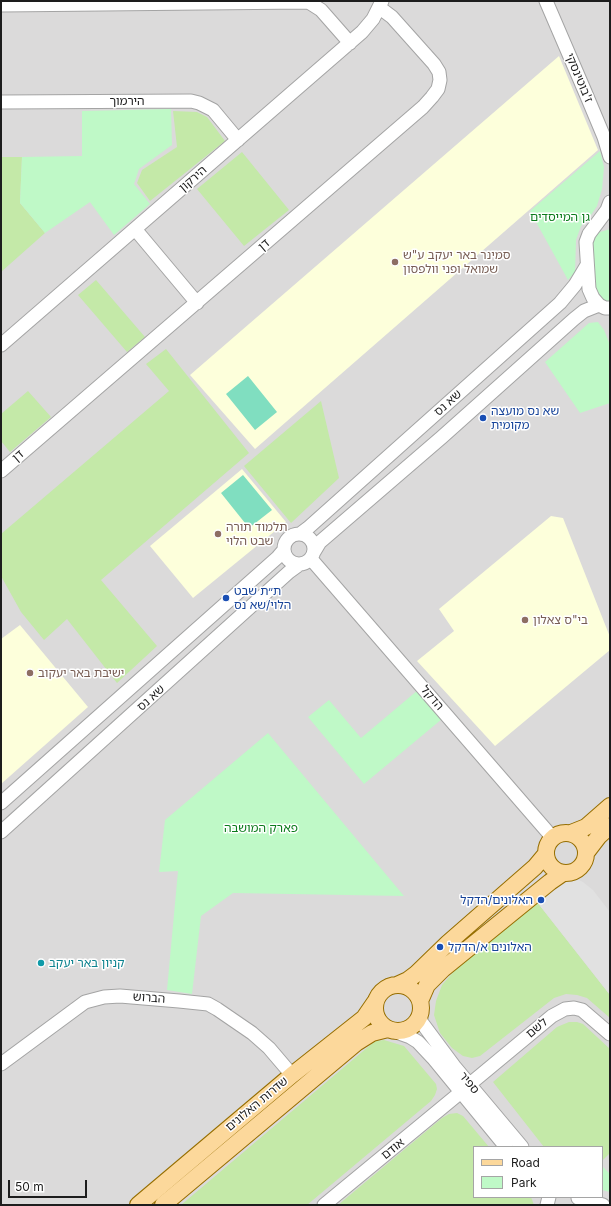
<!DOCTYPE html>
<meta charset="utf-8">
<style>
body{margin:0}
#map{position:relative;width:611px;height:1206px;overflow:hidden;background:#eeebe3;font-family:Inter,sans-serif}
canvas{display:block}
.frame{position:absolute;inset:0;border:2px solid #1d1d1d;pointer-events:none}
.legend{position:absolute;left:473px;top:1146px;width:130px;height:52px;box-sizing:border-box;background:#fff;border:1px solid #a5a5a5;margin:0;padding:5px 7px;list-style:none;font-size:12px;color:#1d1d1d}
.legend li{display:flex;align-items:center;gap:8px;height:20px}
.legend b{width:20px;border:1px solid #a5a5a5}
.scale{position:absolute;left:8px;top:1180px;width:79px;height:18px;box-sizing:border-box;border:2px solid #1d1d1d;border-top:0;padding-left:5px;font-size:12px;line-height:14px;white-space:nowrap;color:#1d1d1d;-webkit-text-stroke:3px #fff;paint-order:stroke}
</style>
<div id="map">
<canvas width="611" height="1206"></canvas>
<div class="frame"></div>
<ul class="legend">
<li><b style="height:5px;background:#fcd89b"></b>Road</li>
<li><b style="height:11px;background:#bff9c7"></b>Park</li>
</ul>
<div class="scale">50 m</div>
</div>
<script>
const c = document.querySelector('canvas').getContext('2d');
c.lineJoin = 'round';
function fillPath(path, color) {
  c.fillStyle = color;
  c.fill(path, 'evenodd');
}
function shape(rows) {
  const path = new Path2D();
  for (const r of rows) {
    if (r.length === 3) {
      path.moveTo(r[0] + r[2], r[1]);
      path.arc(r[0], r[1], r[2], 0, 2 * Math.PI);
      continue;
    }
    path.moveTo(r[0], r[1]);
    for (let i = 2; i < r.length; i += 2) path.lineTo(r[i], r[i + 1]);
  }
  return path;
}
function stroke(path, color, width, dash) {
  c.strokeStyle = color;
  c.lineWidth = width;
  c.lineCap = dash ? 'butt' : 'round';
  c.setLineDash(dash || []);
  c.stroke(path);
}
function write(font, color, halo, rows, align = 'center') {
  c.font = font + ' Inter,"Noto Sans Hebrew",sans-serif';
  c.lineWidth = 3;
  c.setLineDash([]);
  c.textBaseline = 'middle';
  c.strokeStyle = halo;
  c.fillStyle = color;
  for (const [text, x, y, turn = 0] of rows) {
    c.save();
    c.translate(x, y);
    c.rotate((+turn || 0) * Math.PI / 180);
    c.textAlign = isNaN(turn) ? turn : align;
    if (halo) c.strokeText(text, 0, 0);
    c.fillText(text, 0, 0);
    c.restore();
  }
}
const residential = shape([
 [1,1,610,1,610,1205,1,1205],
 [474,1147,602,1147,602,1197,474,1197]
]);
const education = shape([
 [559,56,598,150,255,449,190,375],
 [242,469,286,522,193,598,150,546],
 [551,516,563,518,610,637,610,650,495,746,417,661,454,631,439,609],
 [20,625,88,707,1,784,1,639]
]);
const grass = shape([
 [173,111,197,112,207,117,225,141,150,201,137,183,142,170,177,147],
 [242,152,289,210,244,246,197,189],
 [1,157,22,157,20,203,45,233,1,272],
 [96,280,145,337,127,352,78,295],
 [166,349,249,453,101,580,157,646,117,683,67,619,44,640,21,612,1,576,1,534,169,391,146,364],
 [28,391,51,417,10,452,1,441,1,414],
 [321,401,339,478,291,523,244,466],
 [537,902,610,995,610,1018,587,998,577,995,566,994,554,998,480,1056,472,1058,463,1056,452,1048,440,1033,434,1015,436,1001,442,985,457,968],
 [569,1022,577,1022,583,1024,610,1049,610,1153,602,1161,602,1147,544,1147,493,1082,557,1027],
 [384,1040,404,1046,436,1084,437,1089,435,1095,431,1101,307,1205,181,1205,375,1041],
 [457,1113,463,1116,489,1147,474,1147,474,1197,531,1197,534,1205,338,1205,442,1118,449,1114]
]);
const park = shape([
 [171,109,172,145,139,169,134,184,150,204,114,235,90,202,45,233,20,203,22,157,82,156,82,111],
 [600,151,604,167,602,189,597,206,591,215,581,226,576,240,575,272,568,280,530,211],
 [610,229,610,304,606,304,594,289,591,244,597,233],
 [598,322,604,330,610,345,610,403,580,413,545,362,589,323],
 [418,690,442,719,364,784,308,717,329,700,361,738],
 [268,733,404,896,233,893,201,916,192,994,167,990,178,871,159,872,165,820],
 [602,1166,610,1174,610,1192,602,1190]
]);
const pitch = shape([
 [248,376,277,412,255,430,226,394],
 [243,475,272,510,249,528,221,493]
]);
const parking = shape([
 [567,879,577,879,583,882,593,890,610,912,610,995,537,902]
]);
const minor = shape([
 [546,1,586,94,604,137,610,157],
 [1,5,305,2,310,3,321,10,350,43],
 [1,102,191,101,199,103,213,110,238,140],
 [610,202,607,210,589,234,586,242,589,289,593,298,599,305,605,308,610,308],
 [135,229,197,303],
 [1,345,362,32,373,19,382,1],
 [1,471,423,107,432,97,438,89,440,80,439,72,434,64,392,17,380,8],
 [300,534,308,528,560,303,575,285,587,265],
 [299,549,15],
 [314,552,320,542,442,437,574,319,584,311,599,305],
 [311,559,552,837],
 [1,803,278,557,284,550],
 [1,832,289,572,300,564],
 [420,1017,422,1023,454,1066,522,1147],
 [396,1032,410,1037,418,1042,433,1058,506,1147],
 [1,1064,85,1002,104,997,120,996,179,1001,208,1004,217,1009,252,1033,269,1048,292,1075],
 [470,1084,552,1016,565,1009,574,1008,582,1010,610,1034],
 [578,1198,603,1205],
 [324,1205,461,1092],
 [547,1205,549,1197]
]);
const major = shape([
 [566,853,20],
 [571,833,586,827,610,806],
 [586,853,599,836,610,826],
 [398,1008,23],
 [397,985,408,980,416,974,448,943,535,867,545,855],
 [420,1001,427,985,443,969,550,882,563,873],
 [138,1205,292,1075,364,1018,375,1002],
 [163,1205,356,1043,372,1033,388,1029]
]);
const markers = [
 [395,262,4,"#8d6e63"],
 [483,418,4,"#1a4fb4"],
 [218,534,4,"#8d6e63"],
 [226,598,4,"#1a4fb4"],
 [525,620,4,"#8d6e63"],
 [30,673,4,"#8d6e63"],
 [541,900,4,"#1a4fb4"],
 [440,947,4,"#1a4fb4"],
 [41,963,4,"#0f9aa8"]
];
const streetNames = [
 ["ז'בוטינסקי",579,78,67],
 ["הירמוך",127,101],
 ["הירקון",193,179,-41],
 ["דן",264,245,-41],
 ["שא נס",448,403,-42],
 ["דן",18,456,-41],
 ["שא נס",151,698,-42],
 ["הדקל",432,698,49],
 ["הברוש",149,998,4],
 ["לשם",537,1028,-40],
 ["ספיר",469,1083,50],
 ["שדרות האלונים",257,1104,-40],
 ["אודם",393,1149,-39]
];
const parkNames = [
 ["גן המייסדים",560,217],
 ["פארק המושבה",261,828]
];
const educationNames = [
 ["סמינר באר יעקב ע\"ש",403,255],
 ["שמואל ופני וולפסון",403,269],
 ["תלמוד תורה",226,527],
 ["שבט הלוי",226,541],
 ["בי\"ס צאלון",533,620],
 ["ישיבת באר יעקוב",38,673]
];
const transitNames = [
 ["שא נס מועצה",491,411],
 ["מקומית",491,425],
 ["ת״ת שבט",234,591],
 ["הלוי/שא נס",234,605],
 ["האלונים/הדקל",533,900,"right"],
 ["האלונים א/הדקל",448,947]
];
const cultureNames = [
 ["קניון באר יעקב",49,963]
];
fillPath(residential, '#dbdada');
fillPath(education, '#fdffdb');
fillPath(grass, '#c4e9a8');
fillPath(park, '#bff9c7');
fillPath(pitch, '#80dec0');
fillPath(parking, '#e1e1e1');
stroke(minor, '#a4a4a4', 15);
stroke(major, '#966e00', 18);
stroke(minor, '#fff', 13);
stroke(major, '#fcd89b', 16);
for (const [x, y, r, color] of markers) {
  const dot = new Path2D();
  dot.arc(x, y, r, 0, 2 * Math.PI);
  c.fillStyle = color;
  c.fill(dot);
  stroke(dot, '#fff', 1.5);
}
write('12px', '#1d1d1d', '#fff', streetNames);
write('12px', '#0b7b1b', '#fff', parkNames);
write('12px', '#785e54', '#fff', educationNames, 'left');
write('12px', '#164399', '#fff', transitNames, 'left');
write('12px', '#0d838f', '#fff', cultureNames, 'left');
</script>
